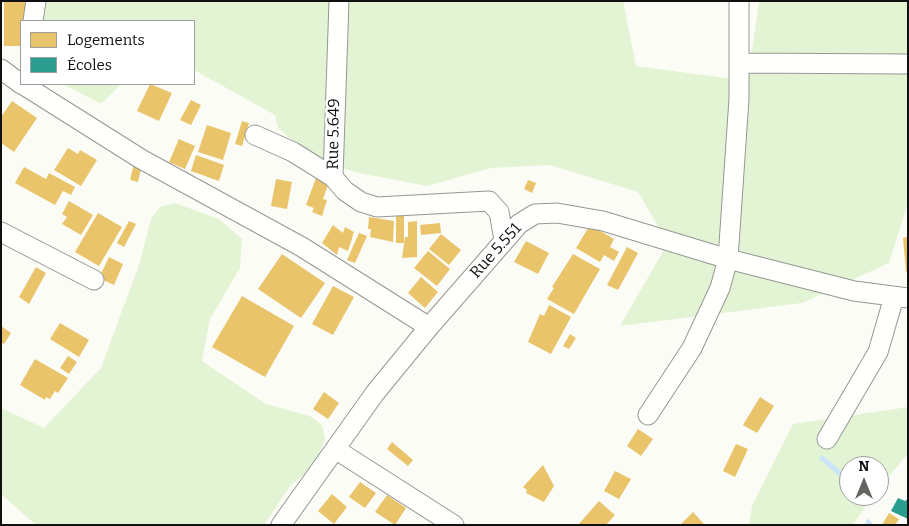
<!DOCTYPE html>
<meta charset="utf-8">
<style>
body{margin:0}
#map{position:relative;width:909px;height:526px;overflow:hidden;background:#fcfcf6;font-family:Bitter,serif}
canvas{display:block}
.frame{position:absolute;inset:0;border:2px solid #101010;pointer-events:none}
.legend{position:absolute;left:20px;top:20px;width:175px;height:65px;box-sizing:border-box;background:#fff;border:1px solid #9f9f9f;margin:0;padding:6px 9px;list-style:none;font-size:15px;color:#101010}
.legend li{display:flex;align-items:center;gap:10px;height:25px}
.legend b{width:25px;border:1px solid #9f9f9f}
.north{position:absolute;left:839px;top:456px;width:50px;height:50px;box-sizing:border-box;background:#fff;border:1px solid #9f9f9f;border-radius:50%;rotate:0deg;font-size:14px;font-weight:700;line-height:20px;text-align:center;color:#101010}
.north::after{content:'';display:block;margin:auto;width:18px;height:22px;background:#636360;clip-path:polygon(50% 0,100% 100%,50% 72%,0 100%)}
</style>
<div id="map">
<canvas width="909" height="526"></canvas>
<div class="frame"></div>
<ul class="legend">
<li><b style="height:14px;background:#e9c46a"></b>Logements</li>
<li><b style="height:14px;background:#2a9d8f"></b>Écoles</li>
</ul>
<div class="north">N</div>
</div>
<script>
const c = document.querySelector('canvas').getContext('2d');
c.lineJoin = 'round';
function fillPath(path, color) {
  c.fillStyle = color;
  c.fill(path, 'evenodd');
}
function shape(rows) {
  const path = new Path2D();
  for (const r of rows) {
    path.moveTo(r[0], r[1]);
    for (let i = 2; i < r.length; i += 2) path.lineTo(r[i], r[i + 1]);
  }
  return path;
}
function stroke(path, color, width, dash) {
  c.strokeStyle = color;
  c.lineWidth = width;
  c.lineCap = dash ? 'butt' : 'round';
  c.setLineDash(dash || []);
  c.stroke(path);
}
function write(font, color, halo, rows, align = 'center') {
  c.font = font + ' Bitter,serif';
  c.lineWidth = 5;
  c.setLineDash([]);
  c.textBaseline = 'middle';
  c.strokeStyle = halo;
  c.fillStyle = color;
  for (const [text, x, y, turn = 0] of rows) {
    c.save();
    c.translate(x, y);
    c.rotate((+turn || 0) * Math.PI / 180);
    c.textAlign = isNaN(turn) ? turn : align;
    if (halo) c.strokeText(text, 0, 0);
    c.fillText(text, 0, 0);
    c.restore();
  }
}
const green = shape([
 [43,1,623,1,636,66,748,81,759,1,908,1,908,203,889,263,802,303,620,326,668,243,638,192,550,165,491,168,427,186,359,173,313,159,278,128,275,115,194,70,194,21,41,21],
 [63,84,121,84,101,104],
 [175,203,219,219,242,239,240,268,210,319,202,361,266,404,310,416,322,425,325,439,315,466,290,486,264,525,36,525,1,494,1,408,44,428,101,368,139,265,151,219,160,207],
 [908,407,908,456,906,456,879,488,879,466,849,466,849,496,873,496,853,525,749,525,752,506,793,424]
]);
const homes = shape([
 [4,1,25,1,25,21,21,21,21,46,4,46],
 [150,84,172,93,159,121,137,111],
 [191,100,201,105,191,125,180,120],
 [12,101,37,118,14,152,1,143,1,117],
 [242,121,249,123,242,146,235,144],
 [207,125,231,133,223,160,198,152],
 [179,139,195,146,185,169,169,162],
 [68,148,78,154,80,150,97,160,81,186,54,170],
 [196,155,224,165,219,181,191,171],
 [134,163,142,165,138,182,130,180],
 [24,167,46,179,49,173,75,187,71,195,63,191,55,205,15,183],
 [316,178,329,182,323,199,327,200,322,216,312,212,314,208,306,205],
 [276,179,292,182,287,209,271,206],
 [528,180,536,183,532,193,524,189],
 [69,201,93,215,81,235,62,224,67,217,62,214],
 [396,212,404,212,404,243,396,243],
 [98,213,122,227,99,266,75,252],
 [369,217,394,221,393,242,370,237,371,229,368,229],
 [129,221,136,224,124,247,117,243],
 [417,221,417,257,402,258,405,237,408,237,408,222],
 [440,223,441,233,421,235,420,225],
 [333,225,343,233,345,227,354,232,348,251,339,247,337,255,322,243],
 [590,225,614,239,610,247,619,252,614,261,604,255,600,262,576,248],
 [359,233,367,236,355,263,347,260],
 [441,234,461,250,449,265,429,249],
 [908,237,908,271,906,272,903,238],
 [526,241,549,253,538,274,514,262],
 [627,247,638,253,618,290,607,285],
 [428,251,450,269,437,286,414,268],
 [282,254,325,283,301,318,258,289],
 [573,254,600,269,574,314,547,299,554,288,552,287],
 [109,257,123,264,114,285,99,278],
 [36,267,46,273,29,304,19,297],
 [421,277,438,292,425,308,408,293],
 [333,286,354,297,333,335,312,324],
 [242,296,294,326,265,377,212,347],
 [549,305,571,317,551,354,528,342,540,314,544,316],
 [60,323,89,340,79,357,50,339],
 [1,326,11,333,4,344,1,342],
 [570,334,576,338,569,349,563,346],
 [68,356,77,362,69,374,60,368],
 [35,359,68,378,58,393,55,391,50,399,46,397,45,400,20,385],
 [324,392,339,403,328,419,313,409],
 [760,397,774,406,757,433,743,425],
 [638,429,653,439,641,456,627,446],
 [392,442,413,460,408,466,387,449],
 [736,444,748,449,735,477,723,471],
 [543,465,554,486,544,502,526,493,527,490,523,487],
 [615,471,631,479,619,499,604,491],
 [360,482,376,493,365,508,349,497],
 [332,494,347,507,334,524,318,511],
 [387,495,406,508,395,525,375,512],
 [599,501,615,515,606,525,578,525],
 [693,512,705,525,680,525],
 [889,513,899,519,895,525,882,525]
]);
const schools = shape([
 [898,498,905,501,908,499,908,519,891,511]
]);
const stream = shape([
 [822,458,849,481],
 [868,522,870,525]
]);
const street = shape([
 [339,1,333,177,345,191,361,202,377,207,489,201,499,212,504,240],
 [33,21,36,1],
 [740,63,908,64],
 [1,69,21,84],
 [22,84,141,159,302,247,429,327],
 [255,135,293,152,333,177],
 [1,232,94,280],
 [648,415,692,348,720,288,728,259,739,99,739,1],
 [827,439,878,352,894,297],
 [335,449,454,525],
 [281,525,375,393,429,327,519,224,535,214,557,213,603,221,728,259,854,291,908,298]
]);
const streetNames = [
 ["Rue 5.649",334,134,-89],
 ["Rue 5.551",496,251,-48]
];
fillPath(green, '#e3f4d4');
fillPath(homes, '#e9c46a');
fillPath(schools, '#2a9d8f');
stroke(stream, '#cae4f9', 5);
stroke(street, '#969694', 21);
stroke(street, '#fffffe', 19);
write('16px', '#101010', '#fff', streetNames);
</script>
